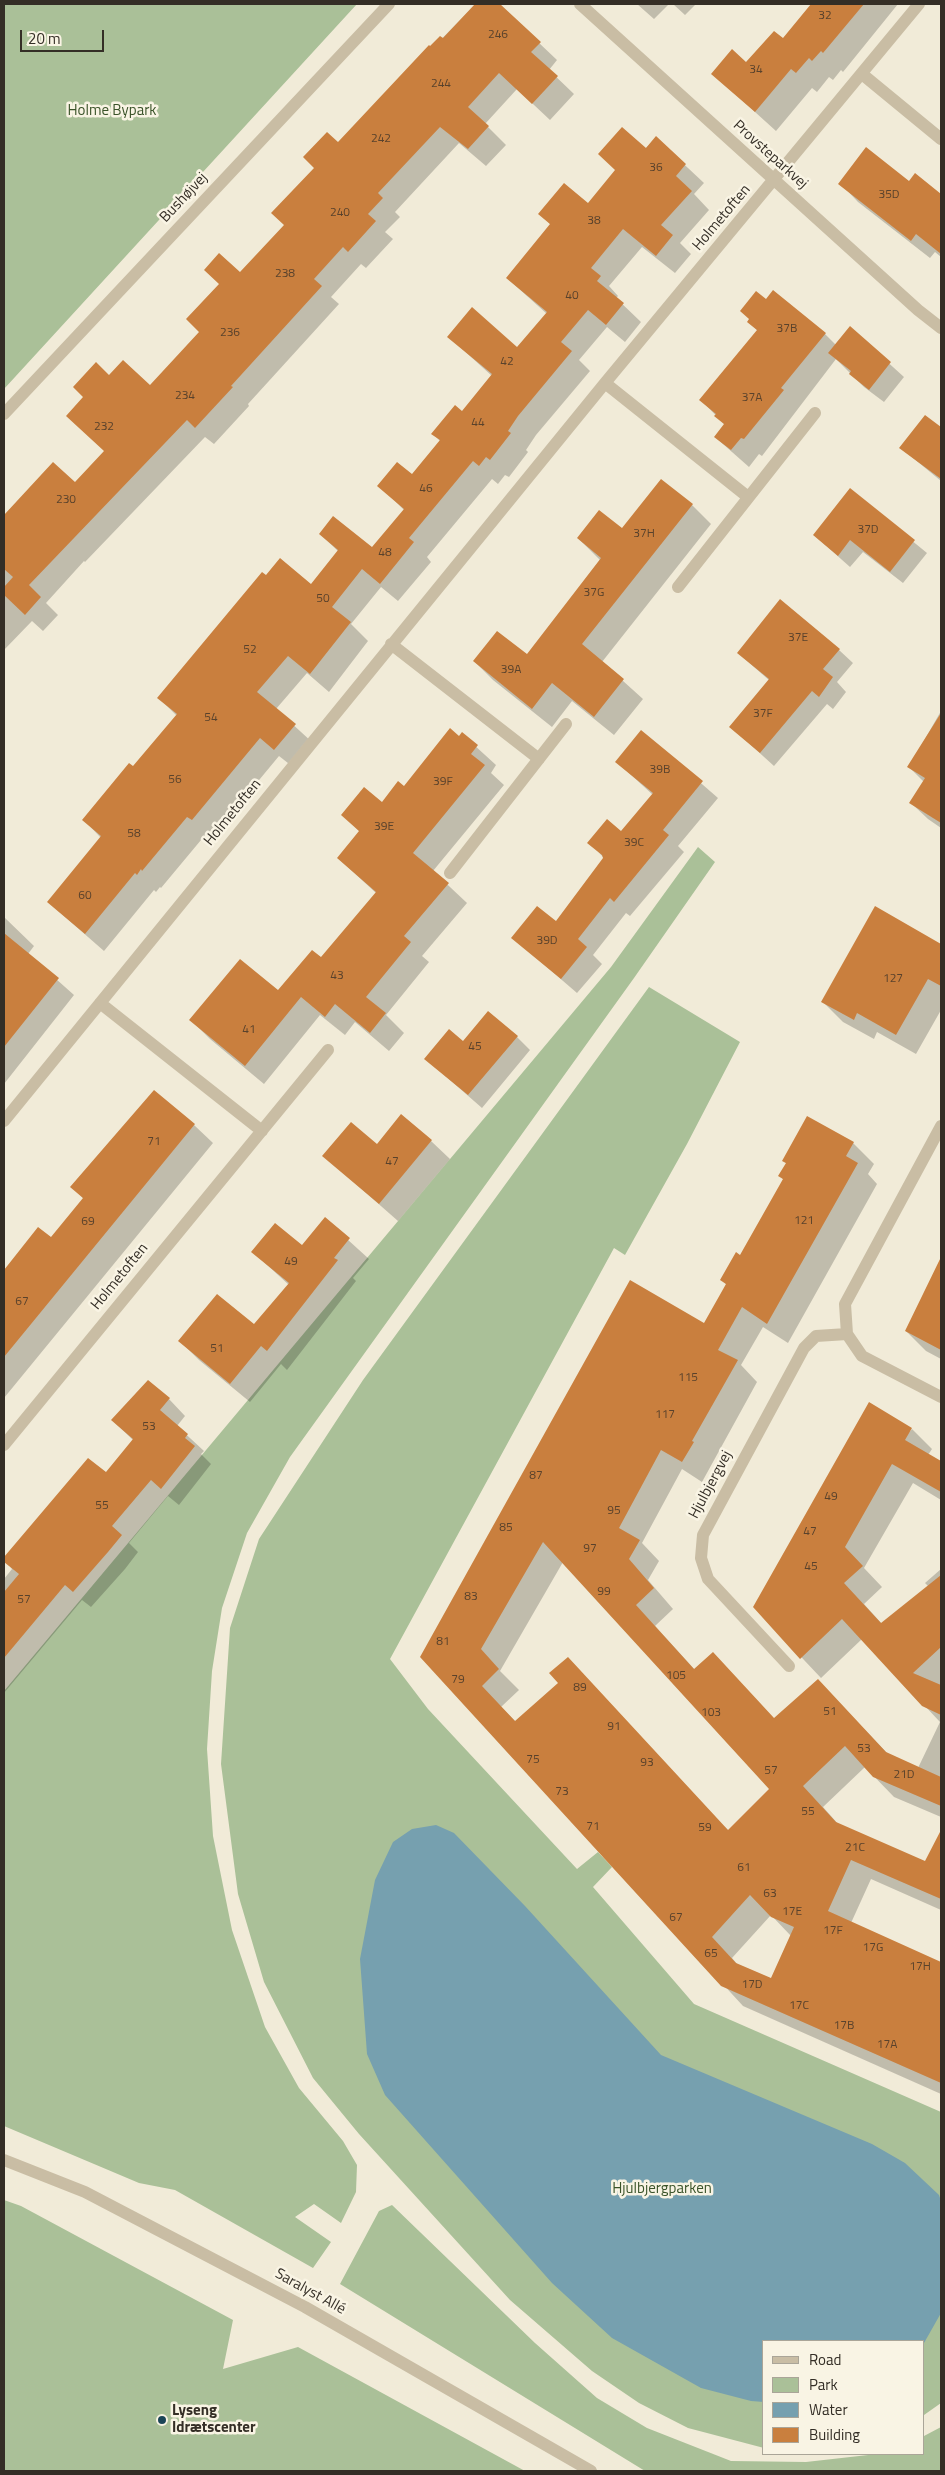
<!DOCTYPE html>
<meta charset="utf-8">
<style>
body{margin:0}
#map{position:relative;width:945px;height:2475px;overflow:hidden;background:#f1ebd8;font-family:"Titillium Web",sans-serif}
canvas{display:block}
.frame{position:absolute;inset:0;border:5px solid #342e26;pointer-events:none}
.legend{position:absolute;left:762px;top:2340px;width:162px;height:115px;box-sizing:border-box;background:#f9f4e4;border:1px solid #aaa598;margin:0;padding:6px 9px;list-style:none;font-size:15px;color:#342e26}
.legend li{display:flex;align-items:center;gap:10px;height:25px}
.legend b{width:25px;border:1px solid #aaa598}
.scale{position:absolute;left:20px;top:30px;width:84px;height:22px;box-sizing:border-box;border:2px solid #342e26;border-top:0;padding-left:6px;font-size:15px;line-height:18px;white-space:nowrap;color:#342e26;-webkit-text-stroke:4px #f9f4e4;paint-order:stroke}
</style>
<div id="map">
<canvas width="945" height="2475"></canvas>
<div class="frame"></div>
<ul class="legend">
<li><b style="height:6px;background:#c9bda4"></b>Road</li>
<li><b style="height:14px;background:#aac098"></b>Park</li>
<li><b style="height:14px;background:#76a0af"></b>Water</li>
<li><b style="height:14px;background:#c97f3e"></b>Building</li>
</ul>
<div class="scale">20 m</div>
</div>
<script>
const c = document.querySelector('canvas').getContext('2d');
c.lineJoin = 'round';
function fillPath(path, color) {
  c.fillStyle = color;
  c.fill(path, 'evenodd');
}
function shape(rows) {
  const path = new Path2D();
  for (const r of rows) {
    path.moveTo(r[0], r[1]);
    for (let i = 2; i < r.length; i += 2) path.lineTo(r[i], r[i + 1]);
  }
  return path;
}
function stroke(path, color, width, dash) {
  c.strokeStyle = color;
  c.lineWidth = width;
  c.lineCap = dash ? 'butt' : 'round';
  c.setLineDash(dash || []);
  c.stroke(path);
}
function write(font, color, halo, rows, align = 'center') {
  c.font = font + ' "Titillium Web",sans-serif';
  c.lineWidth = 5;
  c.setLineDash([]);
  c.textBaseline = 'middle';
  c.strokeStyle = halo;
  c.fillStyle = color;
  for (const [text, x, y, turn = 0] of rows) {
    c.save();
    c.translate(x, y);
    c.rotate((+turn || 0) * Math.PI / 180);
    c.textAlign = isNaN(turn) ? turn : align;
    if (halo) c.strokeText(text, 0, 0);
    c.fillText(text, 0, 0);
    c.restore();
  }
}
const green = shape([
 [4,4,357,4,4,389],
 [698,847,715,862,634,978,290,1457,247,1533,222,1608,212,1671,207,1749,213,1836,232,1930,265,2027,299,2088,343,2141,357,2165,356,2192,341,2223,314,2204,295,2217,331,2242,313,2268,175,2190,139,2183,4,2126,4,1691,611,967],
 [649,987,740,1042,687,1144,625,1255,614,1248,390,1659,428,1709,577,1869,598,1852,612,1867,593,1887,694,2004,941,2112,941,2403,924,2415,924,2341,764,2341,764,2448,688,2428,639,2403,592,2371,510,2300,359,2134,313,2078,264,1982,238,1894,221,1764,230,1628,259,1539,363,1380],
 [4,2200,21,2206,233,2320,223,2369,298,2347,525,2471,4,2471],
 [392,2205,535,2343,597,2398,647,2428,731,2461,806,2462,877,2454,924,2454,924,2436,941,2427,941,2471,645,2471,340,2284,379,2211]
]);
const water = shape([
 [436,1825,454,1833,525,1906,661,2055,872,2144,905,2163,939,2195,941,2201,941,2313,924,2343,764,2341,764,2402,751,2401,701,2388,612,2338,552,2283,385,2095,367,2054,360,1959,375,1880,393,1842,412,1829]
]);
const shadow = shape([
 [476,4,498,4,557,60,549,70,574,94,550,120,517,89,485,124,506,145,486,166,459,143,395,212,400,217,385,232,393,239,366,268,361,264,331,297,339,304,248,404,249,406,214,444,205,437,85,562,84,561,46,603,58,615,43,631,32,621,4,650,4,515,75,484,105,452,109,376,150,387,201,332,240,274,285,226,338,144],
 [637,4,669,4,654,19],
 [673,4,696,4,685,15],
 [812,4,898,4,843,72,841,70,833,80,829,77,817,92,812,88,776,131,713,74,746,64,783,40],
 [656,138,704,183,694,194,709,210,680,243,691,254,675,273,642,247,609,286,618,296,616,298,641,322,625,342,607,327,579,360,590,371,536,435,526,450,528,452,509,477,505,475,498,484,492,479,427,557,431,562,398,601,381,587,351,624,368,641,329,692,307,673,276,709,313,743,293,767,279,756,211,838,206,834,161,888,160,887,156,892,154,890,104,951,48,902,101,838,84,820,133,768,177,716,159,698,266,577,311,585,339,552,320,534,372,549,404,510,379,485,412,476,441,442,433,434,463,413,492,376,449,337,517,349,547,314,507,278,551,225,540,214,588,205],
 [915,175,941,195,941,257,935,252,930,258,858,202,840,183,909,182],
 [766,301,825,334,836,345,850,328,904,377,884,402,864,387,836,359,762,456,759,454,749,467,715,437,725,425,701,400,758,331,748,322],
 [925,416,941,428,941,481,901,448],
 [850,490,927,553,903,583,863,552,850,567,814,535],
 [692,505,711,524,602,662,643,699,614,735,572,701,552,727,493,680,474,661,527,656,600,560,578,538,622,530],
 [839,650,853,663,837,682,846,692,833,709,827,704,774,766,731,727,770,681,738,653],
 [941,711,941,828,928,819,911,803,924,782,909,767],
 [641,731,718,798,678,846,684,852,630,916,626,913,593,955,602,964,577,993,513,938,556,923,604,858,589,842,621,832,653,795,617,762],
 [462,734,496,765,491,773,504,785,433,871,467,903,422,956,429,962,386,1015,404,1033,389,1051,355,1022,345,1035,320,1015,264,1084,210,1039,191,1020,279,992,322,959,376,893,338,858,360,832,343,815,382,803,404,788],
 [875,908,941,945,941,1010,916,1054,877,1032,874,1039,843,1022,823,1002],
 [4,917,34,946,28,954,74,995,4,1084],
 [517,1037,530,1050,482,1108,426,1059,463,1042],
 [194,1125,213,1143,4,1398,4,1295,12,1284,4,1276,4,1271,38,1229,52,1238,84,1199,72,1187],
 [431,1141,450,1159,398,1221,324,1156],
 [853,1143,874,1164,868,1174,877,1184,788,1343,763,1327,741,1365,757,1382,702,1482,682,1469,642,1543,659,1561,648,1580,673,1609,655,1626,695,1670,775,1719,818,1681,888,1754,918,1768,940,1722,862,1639,821,1678,754,1607,912,1429,932,1449,928,1455,941,1462,941,1500,913,1483,864,1568,882,1587,864,1604,882,1624,929,1587,925,1583,941,1569,941,1817,894,1797,865,1767,823,1807,839,1825,925,1863,941,1833,941,1910,871,1879,851,1923,941,1964,941,2094,743,2006,422,1657,704,1324,727,1285,722,1280,740,1257,784,1180,780,1176,787,1164,783,1161],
 [563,1562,770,1789,729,1831,560,1683,516,1722,501,1707,519,1690,500,1671],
 [771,1915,791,1936,771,1979,738,1965,732,1958],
 [325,1219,369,1259,353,1278,356,1281,287,1370,281,1364,250,1402,199,1360,180,1341,254,1326,289,1285,253,1252,303,1247],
 [928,1287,941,1294,941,1359,926,1351,906,1331],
 [169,1399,185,1416,177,1426,204,1451,201,1454,211,1464,179,1505,168,1496,129,1543,138,1552,125,1569,91,1607,82,1600,4,1693,4,1579,12,1569,4,1559,88,1460,107,1474,133,1440,112,1420]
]);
const building = shape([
 [475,4,500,4,541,42,531,52,558,76,532,104,499,73,468,107,489,126,468,149,440,127,378,193,383,198,368,214,376,221,348,252,343,247,314,279,322,286,231,386,233,387,195,428,187,420,29,585,41,597,25,615,4,595,4,587,13,577,4,569,4,515,53,462,75,482,104,451,66,416,83,397,73,387,96,362,109,375,123,360,150,385,199,332,186,319,219,284,204,270,219,253,240,272,284,225,271,213,314,168,303,157,327,132,338,142,429,45,430,46,440,36,443,38],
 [811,4,864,4,823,53,821,51,812,61,809,58,796,73,791,69,755,112,711,74,732,49,746,62,774,31,783,38],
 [622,127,646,148,656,136,686,164,676,176,692,191,661,225,673,235,656,256,623,229,591,268,601,276,597,281,624,303,606,325,588,310,561,342,572,351,518,416,508,431,511,433,490,460,486,457,479,466,473,461,409,538,414,542,380,584,362,569,332,607,351,622,310,674,288,656,257,692,296,724,274,750,260,738,192,820,187,817,142,871,141,869,137,875,135,873,85,934,47,902,101,836,82,820,129,763,133,766,177,714,157,698,262,572,266,575,280,558,311,584,338,550,319,534,333,516,372,547,404,509,377,486,397,462,412,474,440,440,431,434,455,405,462,411,492,374,447,337,472,307,517,347,547,312,506,278,550,224,538,214,564,183,588,203,615,170,598,154],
 [866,147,909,181,915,173,941,194,941,254,916,234,911,241,838,184],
 [773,290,826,333,781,388,784,390,744,439,741,438,731,450,714,437,724,424,714,416,716,414,699,400,757,330,747,322,749,319,740,311,756,291,766,299],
 [850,326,891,362,869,390,849,374,851,371,828,353],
 [925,415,941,427,941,479,899,448],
 [661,479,693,504,582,644,624,679,594,717,552,683,532,709,473,661,497,631,527,654,601,558,577,538,599,510,622,528],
 [850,488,915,540,890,572,850,540,838,556,813,535],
 [780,599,840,649,823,669,833,677,819,697,812,691,760,753,729,727,769,679,737,653],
 [941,713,941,823,909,803,925,778,907,767],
 [450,728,459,736,462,732,478,745,471,754,485,765,413,853,449,883,404,936,411,942,366,997,386,1013,370,1033,335,1004,325,1017,301,997,245,1066,189,1020,240,959,278,990,312,950,321,957,376,892,337,858,359,831,341,815,364,787,382,802,398,781,404,786],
 [641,730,703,781,663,830,669,835,614,902,610,898,578,939,587,947,561,979,511,938,537,906,556,921,603,858,602,855,587,843,607,819,621,831,653,793,615,762],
 [875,906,941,944,941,986,928,979,896,1035,857,1013,854,1020,821,1002],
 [4,933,59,978,4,1047],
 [488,1011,518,1036,468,1095,424,1059,449,1029,463,1041],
 [154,1090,195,1124,4,1357,4,1270,38,1227,51,1237,83,1198,70,1187],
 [401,1114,432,1140,379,1204,322,1156,351,1122,377,1144],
 [807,1116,854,1142,846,1156,858,1163,767,1324,742,1307,718,1350,738,1360,692,1441,694,1442,682,1462,661,1450,619,1528,640,1540,629,1559,654,1588,636,1605,694,1669,713,1652,774,1718,818,1679,886,1752,941,1777,941,1806,873,1777,845,1746,803,1786,836,1822,925,1861,941,1830,941,1899,851,1860,828,1911,941,1962,941,2083,721,1986,420,1657,630,1280,704,1323,726,1284,720,1280,736,1252,740,1255,783,1179,778,1176,786,1163,782,1161],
 [543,1542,769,1789,728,1830,568,1657,549,1673,558,1683,515,1721,482,1686,499,1669,481,1649],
 [750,1895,771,1917,794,1927,771,1978,736,1963,712,1937],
 [325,1217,350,1238,334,1258,338,1260,267,1351,261,1346,230,1384,178,1341,217,1294,254,1324,289,1283,251,1252,275,1223,302,1245],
 [941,1257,941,1350,905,1331],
 [148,1380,170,1398,160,1410,188,1434,185,1438,195,1446,161,1489,151,1480,112,1526,122,1535,108,1552,73,1592,65,1585,4,1658,4,1592,19,1574,4,1562,4,1557,88,1458,106,1472,133,1439,111,1420],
 [869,1402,912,1428,905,1440,941,1461,941,1492,892,1464,845,1547,863,1566,844,1583,881,1623,941,1575,941,1647,913,1673,941,1685,941,1715,922,1706,842,1619,800,1659,753,1607]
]);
const minor = shape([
 [580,4,918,310,941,328],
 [862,74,941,139],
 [605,383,748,497],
 [4,414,389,4],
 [678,587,815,413],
 [391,644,539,759],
 [450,873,566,724],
 [100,1003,262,1131],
 [4,1121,605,383,919,4],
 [941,1126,845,1304,847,1334,862,1356,941,1397],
 [4,1445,328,1050],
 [789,1666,708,1579,701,1558,703,1535,804,1348,816,1336,847,1334],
 [4,2160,85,2192,305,2307,591,2471]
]);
const markers = [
 [162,2420,5,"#1a4557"]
];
const numberNames = [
 ["32",825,16],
 ["246",498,35],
 ["34",756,70],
 ["244",441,84],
 ["242",381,139],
 ["36",656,168],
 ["35D",889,195],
 ["240",340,213],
 ["38",594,221],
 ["238",285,274],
 ["40",572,296],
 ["37B",787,329],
 ["236",230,333],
 ["42",507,362],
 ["234",185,396],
 ["37A",752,398],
 ["44",478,423],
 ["232",104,427],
 ["46",426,489],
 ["230",66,500],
 ["37D",868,530],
 ["37H",644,534],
 ["48",385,553],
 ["37G",594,593],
 ["50",323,599],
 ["37E",798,638],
 ["52",250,650],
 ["39A",511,670],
 ["37F",763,714],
 ["54",211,718],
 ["39B",660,770],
 ["56",175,780],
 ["39F",443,782],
 ["39E",384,827],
 ["58",134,834],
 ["39C",634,843],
 ["60",85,896],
 ["39D",547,941],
 ["43",337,976],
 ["127",893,979],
 ["41",249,1030],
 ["45",475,1047],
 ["71",154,1142],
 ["47",392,1162],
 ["121",804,1221],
 ["69",88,1222],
 ["49",291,1262],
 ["67",22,1302],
 ["51",217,1349],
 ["115",688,1378],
 ["117",665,1415],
 ["53",149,1427],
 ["87",536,1476],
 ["49",831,1497],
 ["55",102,1506],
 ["95",614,1511],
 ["85",506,1528],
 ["47",810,1532],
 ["97",590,1549],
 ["45",811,1567],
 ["99",604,1592],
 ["83",471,1597],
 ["57",24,1600],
 ["81",443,1642],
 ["105",676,1676],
 ["79",458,1680],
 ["89",580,1688],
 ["51",830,1712],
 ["103",711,1713],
 ["91",614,1727],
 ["53",864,1749],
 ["75",533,1760],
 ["93",647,1763],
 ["57",771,1771],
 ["21D",904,1775],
 ["73",562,1792],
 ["55",808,1812],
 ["71",593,1827],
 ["59",705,1828],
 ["21C",855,1848],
 ["61",744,1868],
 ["63",770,1894],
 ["17E",792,1912],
 ["67",676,1918],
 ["17F",833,1931],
 ["17G",873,1948],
 ["65",711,1954],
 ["17H",920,1967],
 ["17D",752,1985],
 ["17C",799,2006],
 ["17B",844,2026],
 ["17A",887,2045]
];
const parkNames = [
 ["Holme Bypark",112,111],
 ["Hjulbjergparken",662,2189]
];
const streetNames = [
 ["Provsteparkvej",770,155,42],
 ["Bushøjvej",184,198,-47],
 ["Holmetoften",722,218,-50],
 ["Holmetoften",233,813,-51],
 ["Holmetoften",120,1277,-51],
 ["Hjulbjergvej",711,1485,-62],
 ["Saralyst Allé",310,2292,29]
];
const poiNames = [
 ["Lyseng",172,2411],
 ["Idrætscenter",172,2428]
];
fillPath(green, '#aac098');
fillPath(water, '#76a0af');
fillPath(shadow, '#0003');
fillPath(building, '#c97f3e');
stroke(minor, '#c9bda4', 12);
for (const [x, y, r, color] of markers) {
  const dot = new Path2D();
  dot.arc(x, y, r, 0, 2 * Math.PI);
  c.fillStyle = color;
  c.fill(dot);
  stroke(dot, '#f9f4e4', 2);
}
write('12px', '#59422c', null, numberNames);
write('15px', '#3a5329', '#f9f4e4', parkNames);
write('15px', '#342e26', '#f9f4e4', streetNames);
write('bold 15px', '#342e26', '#f9f4e4', poiNames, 'left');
</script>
